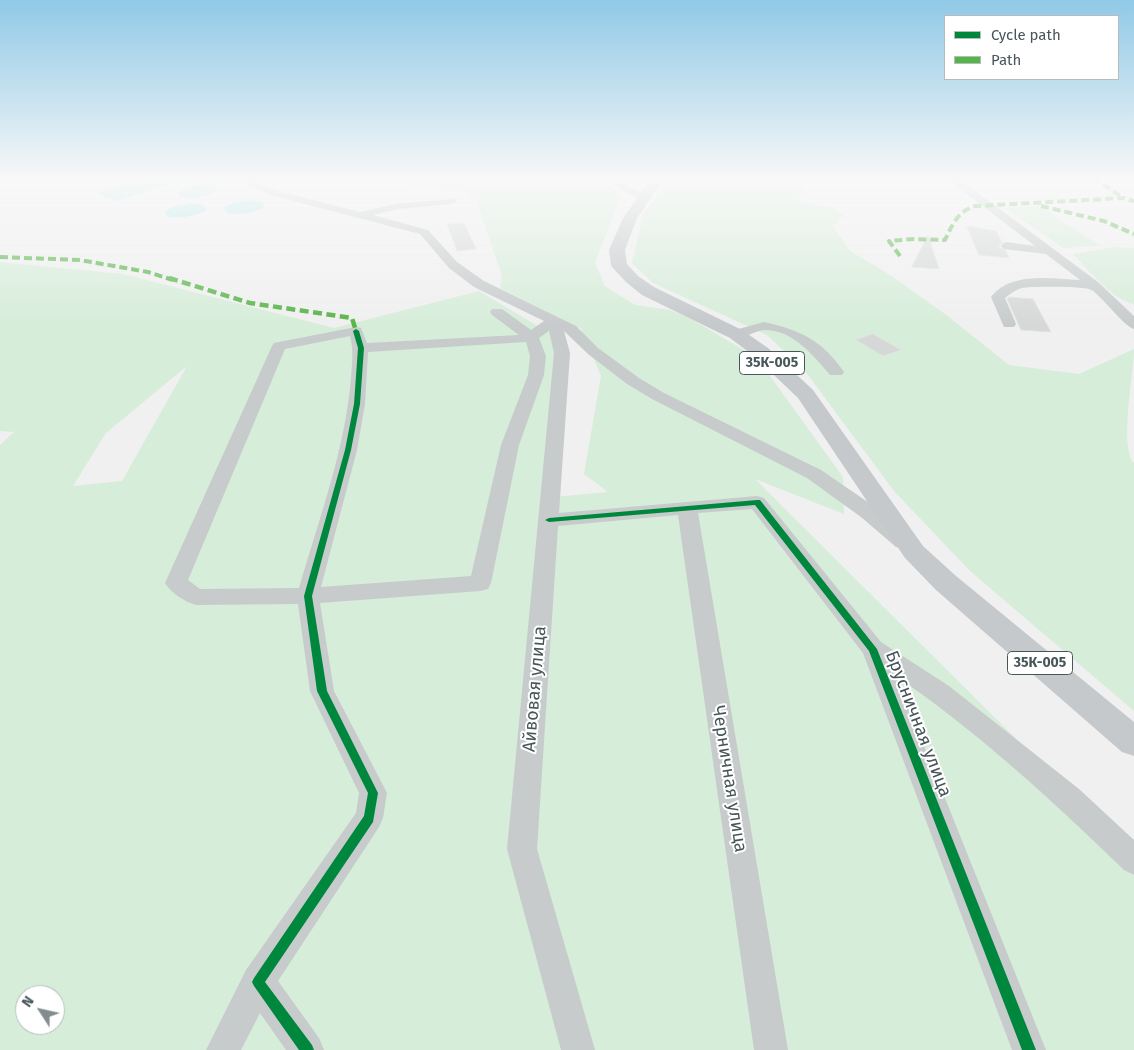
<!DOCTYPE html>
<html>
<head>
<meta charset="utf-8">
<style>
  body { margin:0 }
  #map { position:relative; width:1134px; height:1050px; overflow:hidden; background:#f0f0f0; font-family:"Fira Sans",sans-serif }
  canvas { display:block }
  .legend { position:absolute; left:944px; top:15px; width:175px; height:65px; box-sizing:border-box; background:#fff; border:1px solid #b6bbbd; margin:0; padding:6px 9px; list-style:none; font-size:15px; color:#48565a }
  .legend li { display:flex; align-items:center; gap:10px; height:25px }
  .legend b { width:25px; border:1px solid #b6bbbd }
  .north { position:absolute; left:15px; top:985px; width:50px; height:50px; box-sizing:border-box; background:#fff; border:1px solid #b6bbbd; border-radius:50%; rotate:305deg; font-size:14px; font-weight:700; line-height:20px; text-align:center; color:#48565a }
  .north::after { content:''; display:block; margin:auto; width:18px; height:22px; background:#838c8e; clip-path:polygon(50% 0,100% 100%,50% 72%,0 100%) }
</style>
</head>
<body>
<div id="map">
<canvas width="1134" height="1050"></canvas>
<ul class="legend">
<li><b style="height:6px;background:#00873e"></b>Cycle path</li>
<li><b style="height:6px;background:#57b448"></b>Path</li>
</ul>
<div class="north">N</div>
</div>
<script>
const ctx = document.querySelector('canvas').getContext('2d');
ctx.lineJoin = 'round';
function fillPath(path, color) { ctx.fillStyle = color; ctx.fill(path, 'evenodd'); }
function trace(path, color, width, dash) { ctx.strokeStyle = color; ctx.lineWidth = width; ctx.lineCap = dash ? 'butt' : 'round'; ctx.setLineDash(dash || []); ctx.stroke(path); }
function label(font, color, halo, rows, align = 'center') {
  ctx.font = font + ' "Fira Sans",sans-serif'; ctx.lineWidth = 4; ctx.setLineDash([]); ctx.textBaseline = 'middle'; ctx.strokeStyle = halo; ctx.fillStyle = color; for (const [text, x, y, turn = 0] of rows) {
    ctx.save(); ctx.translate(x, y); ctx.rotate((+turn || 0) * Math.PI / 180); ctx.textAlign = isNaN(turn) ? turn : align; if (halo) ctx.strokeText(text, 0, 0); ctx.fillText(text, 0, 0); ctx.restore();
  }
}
const green = new Path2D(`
  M384 179H600L621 195 595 263 605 286 635 305 670 310 688 317 757 358 843 477 844 514 755 479 1134 856V1050H0V445L14 432 0 431V262L123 274 334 328 479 291 558 338 543 498 608 492 584 474 601 376 581 329 500 288 502 276 477 202 464 191 399 184ZM187 366 122 481 73 486 106 433ZM25 995H55V1025H25Z
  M667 179H802L804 182 798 203 831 207 844 215 833 226 849 250 890 275 945 314 1009 365 1079 374 1134 349C1134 372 1119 448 1134 463V711L970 571 894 491 805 371 767 335 653 283 632 263 643 215Z
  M1039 206 1100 246 1063 248 1005 208Z
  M1115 247 1134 248V304C1114 301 1087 269 1073 254Z`);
const water = new Path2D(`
  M145 178 187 179 117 201 97 193Z
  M202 185 215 186 217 191C205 198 194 198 180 197L178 192 187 187Z
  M248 200 262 202 265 207C252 214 241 215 227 213L224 208 233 203Z
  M191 203 204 205 207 210C194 217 182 218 167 217L165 211 175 206Z`);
const building = new Path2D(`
  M464 223 476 249 457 251 447 224Z
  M967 226 996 231 1002 242 999 247 1006 251 1009 258 979 255Z
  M928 235 939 269 912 267Z
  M1009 297 1033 299 1051 332 1021 330 1007 299Z
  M873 334 901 350 883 356 856 340Z`);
const minor = new Path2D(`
  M230 178H246L278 191 360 212 399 203 456 199 457 201 452 204 399 209 373 215 428 230 457 262 484 281 576 326 598 348 639 378 664 393 821 470 875 507 910 537 913 542 910 547 903 549 896 547 861 517 807 478 652 399 627 384 588 354 564 331 570 353 559 513 757 496 764 498 881 642 949 686 1079 789 1134 840V875L1124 870C1053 801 978 732 896 676L1046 1050H1012L863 653 752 509 698 513 788 1050H754L678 515 558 526 537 849 595 1050H561L507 849 554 353 549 331 539 338 546 356 544 375 519 445 491 583 488 589 480 591 320 603 334 691 387 793 383 818 379 827 278 981 319 1038 324 1050H286L260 1013 241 1050H206L246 970 356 813 359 793 310 691 298 604 196 605C185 602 171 593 165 583L272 346 274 343 279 342 356 327 361 328 367 343 519 335 492 315 490 312 492 309H502L531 330 544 321 474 287 449 268 420 234 270 195ZM350 336C354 351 352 363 351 378 345 450 319 519 299 588L200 589 188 580 285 349ZM526 342 530 356 528 375 501 445 471 576 321 587 357 450 365 404 368 352Z
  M601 178H615L649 198 648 200H640Z
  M946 178H958L1098 282 1134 316V329C1125 327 1103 298 1092 290 1086 286 1031 286 1022 288 1015 290 1010 294 1005 298L1016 324 1014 327H1004L991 297C1011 271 1052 279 1080 280L1046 254 1003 249 1001 246 1003 243 1007 242 1035 246Z
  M764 322C800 330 822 340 844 372L842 375H830C814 356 793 330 765 330 753 331 743 340 731 337L729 334 731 331Z`);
const major = new Path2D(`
  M652 178H665L637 218 625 250 627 264 638 276 654 287 742 330 768 348 813 390 923 546 956 576 1134 722V756L1122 752 936 590 905 558 798 398 754 356 730 338 642 295 626 282 613 268 611 265 609 250 623 218Z`);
const quietFar1 = new Path2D(`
  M1093 178 1124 198
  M1041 206 1104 221 1134 234
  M900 256 889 241 914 239 945 240C952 225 958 211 975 206L1124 198 1134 201
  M0 257 80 260 148 272 173 280`);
const quiet = new Path2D(`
  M169 278 250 303 352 318 356 331`);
const cycleway = new Path2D(`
  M356 329 359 331 364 348 360 404 351 450 312 596 327 691 378 793 373 822 265 982 312 1045 314 1050H299L254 986 252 982 254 978 364 816 368 793 317 691 304 596 345 450 354 404 358 348 353 331Z
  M757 500H760L877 649 1036 1050H1022L869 651 755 505 549 522 545 520 549 518Z`);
const shields = [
  [772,363,65],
  [1040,663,65]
];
const shieldNames = [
  ["35К-005",772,363],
  ["35К-005",1040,663]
];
const nearStreetnames = [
  ["Айвовая улица",535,689,-85],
  ["Брусничная улица",918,724,69],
  ["Черничная улица",729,779,81]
];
fillPath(green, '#d6edd9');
fillPath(water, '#ade8e6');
fillPath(building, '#d6d8d8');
trace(building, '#e1e2e2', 1);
fillPath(minor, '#c7cbcb');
fillPath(major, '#c5c9cb');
trace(quietFar1, '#57b448', 4, [8, 4]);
trace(quiet, '#57b448', 4.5, [9, 4.5]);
fillPath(cycleway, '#00873e');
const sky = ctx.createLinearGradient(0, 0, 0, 326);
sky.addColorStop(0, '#90c9e7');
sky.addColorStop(0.55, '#f8f8f8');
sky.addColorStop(1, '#f8f8f800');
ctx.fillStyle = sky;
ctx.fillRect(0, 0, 1134, 326);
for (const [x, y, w] of shields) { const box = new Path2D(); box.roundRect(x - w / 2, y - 11.5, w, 23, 4); ctx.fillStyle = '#fff'; ctx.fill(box); trace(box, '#48565a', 1); }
label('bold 14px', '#48565a', null, shieldNames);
label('18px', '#48565a', '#fff', nearStreetnames);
</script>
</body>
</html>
